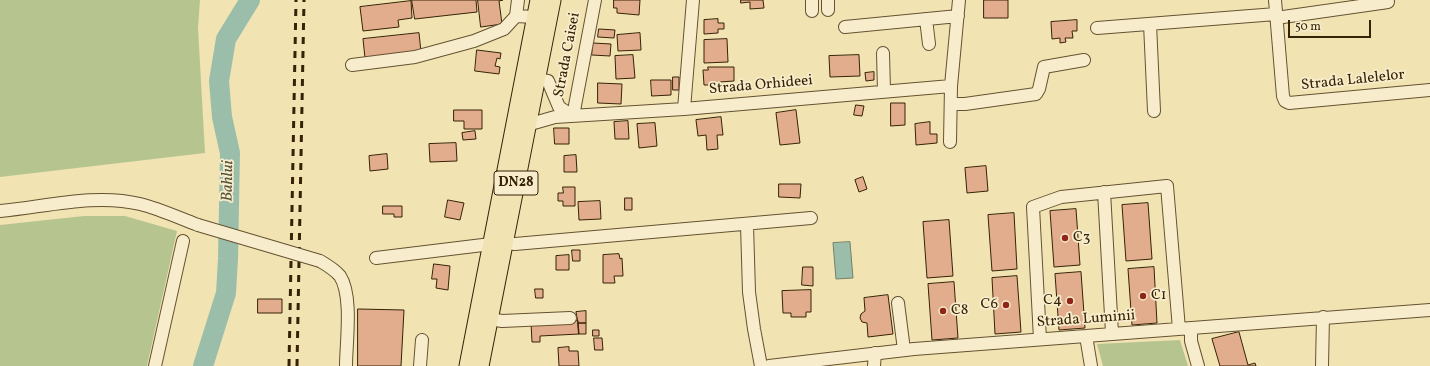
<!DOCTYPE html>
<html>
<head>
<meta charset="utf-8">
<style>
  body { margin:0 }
  #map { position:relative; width:1430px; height:366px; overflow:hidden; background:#f2e3b2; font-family:Vollkorn,serif }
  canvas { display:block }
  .scale { position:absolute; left:1288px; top:20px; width:83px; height:18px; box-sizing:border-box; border:2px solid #362206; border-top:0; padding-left:5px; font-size:12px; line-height:14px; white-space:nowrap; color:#362206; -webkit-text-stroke:3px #f7edcd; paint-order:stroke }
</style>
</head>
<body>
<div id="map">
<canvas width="1430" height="366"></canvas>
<div class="scale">50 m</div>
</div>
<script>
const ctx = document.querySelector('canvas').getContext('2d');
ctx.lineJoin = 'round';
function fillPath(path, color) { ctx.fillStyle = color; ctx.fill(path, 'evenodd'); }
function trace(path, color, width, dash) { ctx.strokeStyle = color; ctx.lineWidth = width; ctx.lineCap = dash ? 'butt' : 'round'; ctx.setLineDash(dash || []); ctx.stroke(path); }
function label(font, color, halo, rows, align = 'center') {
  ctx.font = font + ' Vollkorn,serif'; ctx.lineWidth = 3.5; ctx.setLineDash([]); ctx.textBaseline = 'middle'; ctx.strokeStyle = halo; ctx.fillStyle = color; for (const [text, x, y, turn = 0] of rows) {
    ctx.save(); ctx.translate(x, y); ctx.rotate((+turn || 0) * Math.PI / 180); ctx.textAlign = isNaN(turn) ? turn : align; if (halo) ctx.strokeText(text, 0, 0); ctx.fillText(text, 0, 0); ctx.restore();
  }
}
const green = new Path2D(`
  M0 0H200L198 28 205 153 0 177Z
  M84 216H125L177 231 147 366H0V225Z
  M1180 340 1188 366H1103L1097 344Z`);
const water = new Path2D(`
  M850 242 853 278 836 279 833 243Z`);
const river = new Path2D(`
  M203 366 226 293 228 259 230 153 222 117 219 81 226 39 250 0`);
const building = new Path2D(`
  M412 0H476L477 12 415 19Z
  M478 0H503L499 1 502 24 481 27Z
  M614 0H640L639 15 617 13V8H614Z
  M741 0H763L764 8 750 9V2L741 3Z
  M984 0H1008V18H984Z
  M411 1 412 18 398 20 399 27 363 31 360 7Z
  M718 19V23H724V29H718V33L704 34V20Z
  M1077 20V31H1072L1073 38H1065L1066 42 1060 43V38L1052 39 1051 22Z
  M599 29 615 30 614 38 598 37Z
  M419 33 421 52 365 58 363 39Z
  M640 33 641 50 618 51 617 35Z
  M727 39 728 62 704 63V40Z
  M593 43 611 44 610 56 592 55Z
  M477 50 501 53 500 59 497 58 495 66 500 67 499 74 475 71Z
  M633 55 635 78 616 79 615 56Z
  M859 55 860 76 830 77 829 56Z
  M708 67H734V81L719 82V85H704L703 70H708Z
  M874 72V80L866 81 865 73Z
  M673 77H679V90H673Z
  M651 80H671V95L652 96Z
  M598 83 622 84 621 104 598 103Z
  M891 103H905V125L891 126Z
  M856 105 864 106 862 116 854 115Z
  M454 110H482V129H464V121H454Z
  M796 110 800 143 780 145 776 113Z
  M721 117 723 135H717L718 149 707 150 706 135 698 136 696 120Z
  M628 121 629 139H615L614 122Z
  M930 122V134H937V143L916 145 915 124Z
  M655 123 657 146 639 148 637 124Z
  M554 128H569V144H555Z
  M475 131 476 139 463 140 462 133Z
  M456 143 457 161 430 162 429 144Z
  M387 154 388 169 370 171 369 156Z
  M576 155 577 172H564V156Z
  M986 166 988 191 967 193 965 168Z
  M863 177 867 189 859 192 855 180Z
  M779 184H801L800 198 779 197Z
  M563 187H575V206H563V201H558V193H563Z
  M625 198H632V210H625Z
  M448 200 464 203 460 220 445 217Z
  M600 201 601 219 579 220 578 202Z
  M1148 203 1152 259 1126 261 1122 205Z
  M383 206H402V217H394V214H383Z
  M1076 209 1080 265 1054 267 1050 211Z
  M1014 213 1017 269 992 271 988 215Z
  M949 220 953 276 927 278 923 222Z
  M572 250H580V261H573Z
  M619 254 620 259 622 258 623 276H614L615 283H603V255Z
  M569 255V270H556V256Z
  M434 264 450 266 448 290 436 288 437 279H432Z
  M803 267H813V286L802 285Z
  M1154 267 1157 323 1132 325 1128 269Z
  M1081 272 1085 328 1059 330 1055 274Z
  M1017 276 1021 332 995 334 992 278Z
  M954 282 958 338 932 340 928 284Z
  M535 289H543V298H536Z
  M811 290V312H806V317H791V313H783L782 291Z
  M888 295 893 334 868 337 867 323 862 322 860 318 861 314 865 311 864 298Z
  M258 299H282V313H258Z
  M358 309 404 310 401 366H358Z
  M586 311V323H578L576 312Z
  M578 321 579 334 540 336V342H532L531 323Z
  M578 323H586V334H579Z
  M593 330H599V336H593Z
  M1239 332 1248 365 1255 363 1256 366H1220L1212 339Z
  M594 338H602L603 350H595Z
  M569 347V351H578L579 366H559L558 348Z`);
const minor = new Path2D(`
  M812 0V11
  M828 0V10
  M1275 0 1283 96 1285 101 1289 103 1430 90
  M516 16 518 0
  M1276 18 1388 2
  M926 19 929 44
  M1150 24 1154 111
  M845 27 958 16
  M1097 28 1276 14
  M883 53 884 91
  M352 65 415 57 474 41 504 29 516 16 534 17
  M535 79 548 81 559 107 572 116
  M952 104H965L1036 94 1039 89 1044 67 1084 60
  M684 109 693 0
  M573 116 595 0
  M527 125 555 117 684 109 951 86
  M950 142 951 86 959 0
  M1104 192 1112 333
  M0 211C45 207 95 193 140 204 160 209 179 218 198 225
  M747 225 749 292 754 329 761 366
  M504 243 515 244 811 218
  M376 258 491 244
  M320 261C327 265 335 270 340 276 353 296 346 343 346 366
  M898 303 904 350
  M490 319 502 321 570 318
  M1191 328V341L1198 366
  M1086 336 1091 366
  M1040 339 1033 207 1061 197 1167 186 1179 329
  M155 366 183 241
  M420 366 422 340
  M769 366 914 349 1430 310
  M874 366 875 353
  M1322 366 1323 317`);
const highway = new Path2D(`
  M468 366 539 0
  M480 366 552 0`);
const rail = new Path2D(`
  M289 366 296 0
  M297 366 304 0`);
const minorBridge = new Path2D(`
  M198 225 320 261`);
const markers = [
  [1065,238,4,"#8f2418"],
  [1143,296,4,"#8f2418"],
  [1070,301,4,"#8f2418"],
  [1006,305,4,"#8f2418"],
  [943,311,4,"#8f2418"]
];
const shields = [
  [516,183,44]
];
const shieldNames = [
  ["DN28",516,183]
];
const streetNames = [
  ["Strada Caisei",568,55,-79],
  ["Strada Lalelelor",1353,81,-6],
  ["Strada Orhideei",761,86,-5],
  ["Strada Luminii",1086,320,-4]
];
const poiNames = [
  ["C3",1073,238],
  ["C1",1151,296],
  ["C4",1062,301,"right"],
  ["C6",998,305,"right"],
  ["C8",951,311]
];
const waterNames = [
  ["Bahlui",229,181,-89]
];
fillPath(green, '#b6c590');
fillPath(water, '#9bbeab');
trace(water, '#738069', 1);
trace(river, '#9bbeab', 20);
fillPath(building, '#e2ad8c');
trace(building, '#362206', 1);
trace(minor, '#655231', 14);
trace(highway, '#362206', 19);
trace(minor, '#f7edcd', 12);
trace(highway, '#f2e3b2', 17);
trace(rail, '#362206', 3, [7, 7]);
trace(minorBridge, '#655231', 14, []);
trace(minorBridge, '#f7edcd', 12);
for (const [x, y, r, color] of markers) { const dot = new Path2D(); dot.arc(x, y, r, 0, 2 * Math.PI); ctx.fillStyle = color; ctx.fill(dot); trace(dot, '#f7edcd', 1.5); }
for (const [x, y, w] of shields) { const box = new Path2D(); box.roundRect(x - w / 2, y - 12, w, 24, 3); ctx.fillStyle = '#f7edcd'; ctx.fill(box); trace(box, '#362206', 1); }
label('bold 14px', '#362206', null, shieldNames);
label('15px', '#362206', '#f7edcd', streetNames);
label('15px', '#362206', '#f7edcd', poiNames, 'left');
label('italic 16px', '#545138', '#f7edcd', waterNames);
</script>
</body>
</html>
